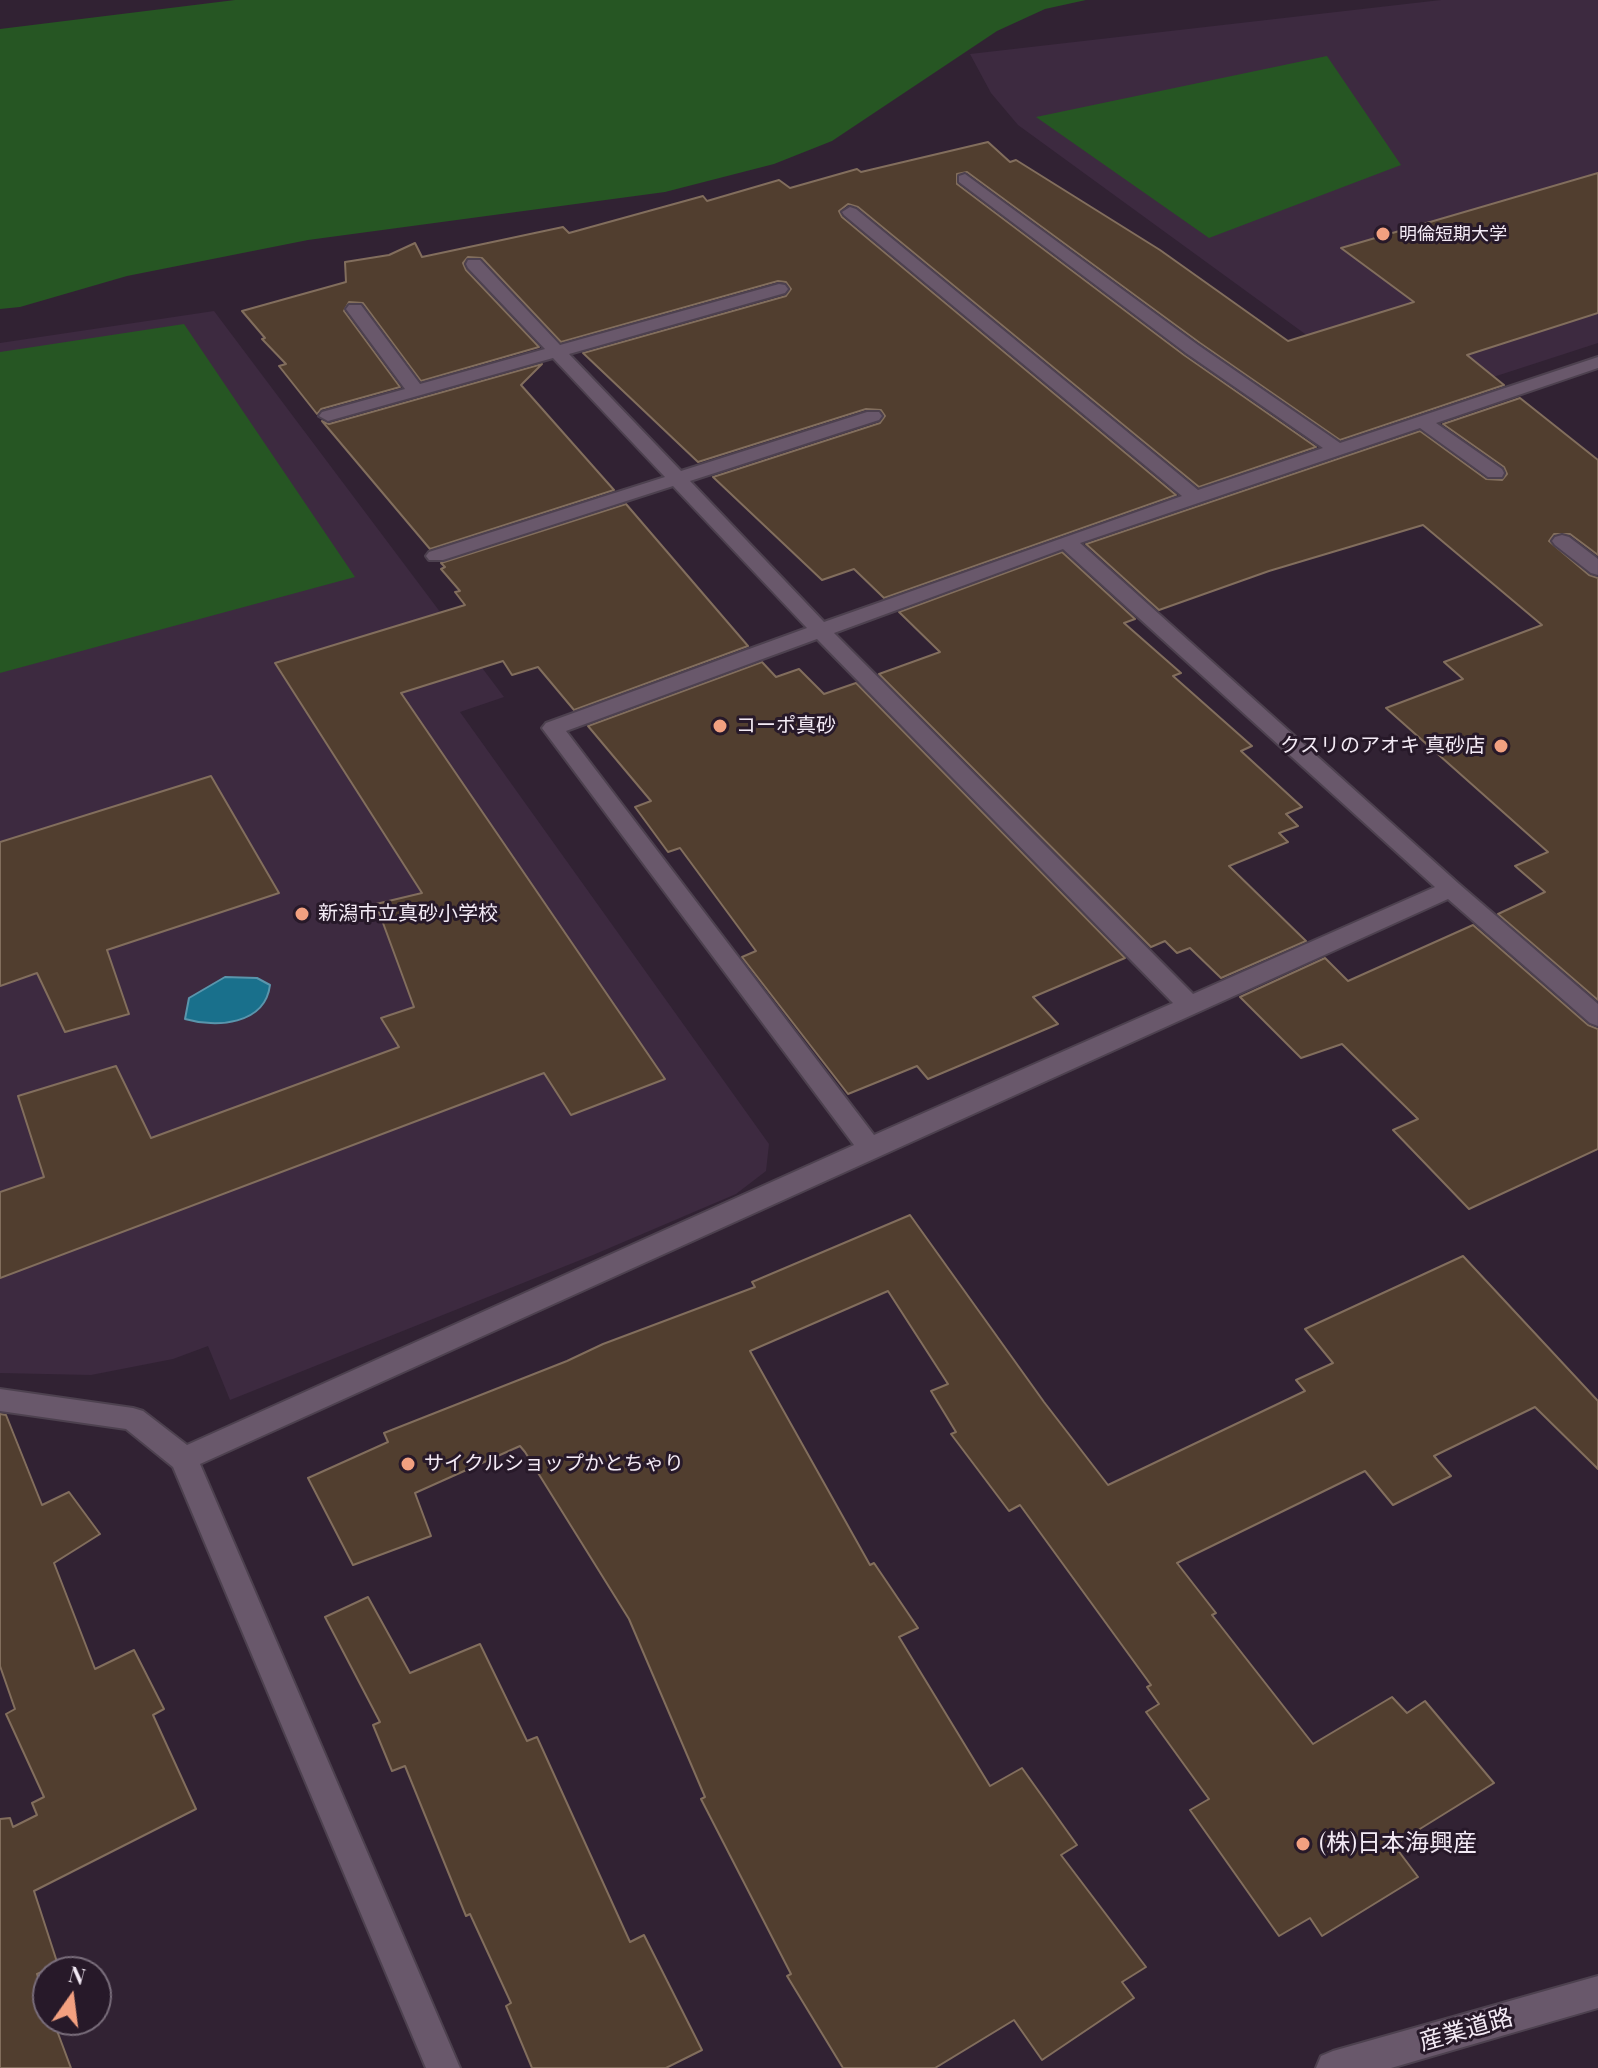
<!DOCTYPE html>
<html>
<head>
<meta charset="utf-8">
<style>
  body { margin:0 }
  #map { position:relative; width:1598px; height:2068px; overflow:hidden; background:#312233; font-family:"Playfair Display",serif }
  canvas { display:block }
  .north { position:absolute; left:32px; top:1956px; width:80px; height:80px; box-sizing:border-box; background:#271929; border:2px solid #796d7b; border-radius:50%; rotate:14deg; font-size:22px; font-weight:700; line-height:32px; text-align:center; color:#f3eaf5 }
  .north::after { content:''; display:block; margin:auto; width:28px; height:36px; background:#f2a080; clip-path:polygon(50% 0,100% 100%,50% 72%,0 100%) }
</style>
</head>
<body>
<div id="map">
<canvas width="1598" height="2068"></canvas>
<div class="north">N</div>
</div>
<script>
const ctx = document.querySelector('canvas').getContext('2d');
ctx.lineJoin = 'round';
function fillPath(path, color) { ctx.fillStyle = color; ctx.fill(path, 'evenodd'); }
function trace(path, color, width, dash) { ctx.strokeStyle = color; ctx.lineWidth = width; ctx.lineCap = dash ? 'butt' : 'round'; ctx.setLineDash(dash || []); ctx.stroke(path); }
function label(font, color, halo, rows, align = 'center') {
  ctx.font = font + ' "Playfair Display","Noto Sans JP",serif'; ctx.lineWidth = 6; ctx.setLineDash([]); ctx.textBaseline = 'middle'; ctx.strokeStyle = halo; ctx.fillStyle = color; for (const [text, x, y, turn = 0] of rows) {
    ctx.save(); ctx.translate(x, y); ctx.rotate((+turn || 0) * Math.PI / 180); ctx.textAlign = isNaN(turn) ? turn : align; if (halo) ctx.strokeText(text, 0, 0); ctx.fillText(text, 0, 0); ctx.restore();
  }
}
const built = new Path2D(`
  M1441 0H1598V343L1404 406 1018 125 991 93 970 54Z
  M214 311 504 697 460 712 769 1144 766 1171 736 1194 593 1255 230 1400 208 1346 173 1359 91 1375 0 1373V343Z`);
const green = new Path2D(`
  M235 0H1086L1045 9 997 31 832 141 774 164 665 192 308 240 127 276 20 307 0 309V29Z
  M1327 56 1401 165 1209 238 1036 117Z
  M184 324 355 577 0 673V352Z`);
const water = new Path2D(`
  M225 977 257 978 270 985C265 1025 216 1028 185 1019L189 998Z`);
const building = new Path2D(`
  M988 142 1010 162 1016 160 1160 250 1288 341 1414 302 1341 248 1598 173V313L1467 355 1504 385 1340 440 1200 343 967 172 957 174V184L1184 355 1316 447 1199 487 858 207 848 204 839 211 842 217 1176 495 884 598 854 569 822 580 713 477 880 423 885 416 881 410 866 409 698 462 583 353 786 296 791 289 786 282 778 281 561 342 482 258 468 257 463 263 466 270 539 347 421 381 363 303 349 302 344 311 400 387 321 409 317 414 279 366 286 364 262 339 265 338 242 311 346 282 345 262 389 255 415 243 422 257 563 227 569 233 703 196 707 201 779 180 790 188 857 169 861 172Z
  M542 364 521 385 614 490 430 549 322 421 329 424Z
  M1520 398 1598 460V555L1570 534H1554L1549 541 1589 575 1598 578V1000L1498 914 1545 892 1515 866 1548 852 1386 708 1463 679 1444 662 1542 625 1423 525 1269 571 1159 610 1086 544 1420 431 1486 479 1502 480 1507 474 1504 467 1443 424Z
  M626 504 748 646 574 710 538 667 512 675 503 661 401 693 665 1079 571 1115 544 1073 0 1278V1192L44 1177 18 1096 116 1066 151 1138 399 1047 381 1018 414 1007 376 904 422 893 275 663 465 605 455 592 460 591 441 569 445 567 441 563Z
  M1062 552 1135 619 1124 623 1181 673 1173 676 1252 746 1241 751 1302 807 1286 814 1298 826 1279 833 1288 842 1229 866 1306 941 1221 978 1190 948 1177 953 1165 941 1151 947 879 674 940 652 899 612Z
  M762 662 776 677 799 669 824 694 856 683 1125 958 1033 997 1058 1024 928 1079 917 1066 848 1094 742 957 756 951 680 848 668 852 635 807 651 801 588 726Z
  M211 776 279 893 107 950 129 1014 65 1032 37 973 0 986V842Z
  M1473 925 1588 1025 1598 1029V1149L1469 1209 1393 1130 1418 1119 1342 1044 1301 1058 1240 997 1325 958 1348 981Z
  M910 1215 1044 1402 1108 1485 1305 1391 1296 1380 1333 1363 1305 1329 1463 1256 1598 1401V1469L1535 1407 1434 1456 1451 1476 1393 1505 1365 1471 1177 1563 1216 1613 1212 1615 1313 1744 1392 1697 1407 1713 1425 1701 1494 1783 1394 1845 1418 1877 1322 1936 1310 1918 1279 1936 1190 1810 1209 1799 1146 1712 1159 1704 1147 1687 1151 1685 1020 1505 1009 1511 951 1434 956 1432 931 1391 948 1384 888 1291 750 1351 870 1565 874 1563 918 1628 899 1637 990 1786 1022 1768 1077 1845 1061 1855 1146 1967 1122 1982 1134 1998 1042 2060 1014 2020 935 2068H843L787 1976 791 1974 701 1799 705 1797 629 1619 525 1452 520 1446 415 1493 431 1536 353 1565 308 1478 388 1442 384 1433 567 1361 603 1344 755 1287 752 1282Z
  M0 1414 6 1415 42 1505 69 1492 100 1534 54 1563 95 1669 134 1650 164 1709 153 1715 196 1809 34 1891 58 1965 37 1974 48 2006V2020H53L71 2068H0V1819L10 1818 13 1827 37 1815 32 1803 44 1797 6 1714 15 1709 0 1666Z
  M368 1597 410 1673 480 1644 527 1741 537 1737 630 1942 644 1935 702 2050 666 2068H532L506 2006 511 2003 470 1914 466 1916 405 1766 392 1771 373 1725 380 1722 325 1617Z`);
const minor = new Path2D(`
  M965 174 1198 345 1340 443 1598 357V368L1436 423 1502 469 1504 473 1502 477H1488L1420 428 1080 543 1459 884 1598 1004V1026L1590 1023 1448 899 200 1464 460 2068H426L173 1467 126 1429 0 1411V1389L133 1408 143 1411 187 1445 854 1145 542 728 546 723 807 628 673 486 443 560H429L426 556 429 552 665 477 553 358 328 421 319 416 322 412 405 389 346 309 349 305H361L420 384 545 349 468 268 466 264 468 260H480L560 345 779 284 785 285 788 289 785 293 569 354 681 471 867 412H879L882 416 879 420 690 481 824 622 1182 496 844 215 842 212 850 207 856 209 1198 490 1323 448 1186 353 959 182V176ZM1063 549 1435 887 1193 994 834 633ZM817 639 1173 1003 874 1135 566 731Z
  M1562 535 1569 537 1598 559V575L1591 573 1555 545 1552 541 1555 537Z`);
const tertiary = new Path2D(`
  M1598 1976V2008L1391 2068H1316L1321 2056 1333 2051Z`);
const markers = [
  [1383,234,8,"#f2a080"],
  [720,726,8,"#f2a080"],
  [1501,746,8,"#f2a080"],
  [302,914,8,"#f2a080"],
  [408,1464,8,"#f2a080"],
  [1303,1844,8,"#f2a080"]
];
const farPoinames = [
  ["明倫短期大学",1399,234]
];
const poiNames = [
  ["コーポ真砂",736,726],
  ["クスリのアオキ 真砂店",1485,746,"right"],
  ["新潟市立真砂小学校",318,914],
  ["サイクルショップかとちゃり",424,1464]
];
const nearPoinames = [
  ["(株)日本海興産",1319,1844]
];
const nearStreetnames = [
  ["産業道路",1466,2030,-16]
];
fillPath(built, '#3d2a40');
fillPath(green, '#265623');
fillPath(water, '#19708c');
trace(water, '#5a95ac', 2);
fillPath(building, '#513e2f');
trace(building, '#826e5d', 2);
trace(minor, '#4d414f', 4);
trace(tertiary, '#4d414f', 4);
fillPath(minor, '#69586b');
fillPath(tertiary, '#69586b');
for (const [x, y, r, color] of markers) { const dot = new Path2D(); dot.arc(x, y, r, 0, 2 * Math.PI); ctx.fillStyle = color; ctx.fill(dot); trace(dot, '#271929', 3); }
label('18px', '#f3eaf5', '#271929', farPoinames, 'left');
label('20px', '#f3eaf5', '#271929', poiNames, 'left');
label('24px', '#f3eaf5', '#271929', nearPoinames, 'left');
label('24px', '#f3eaf5', '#271929', nearStreetnames);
</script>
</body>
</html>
